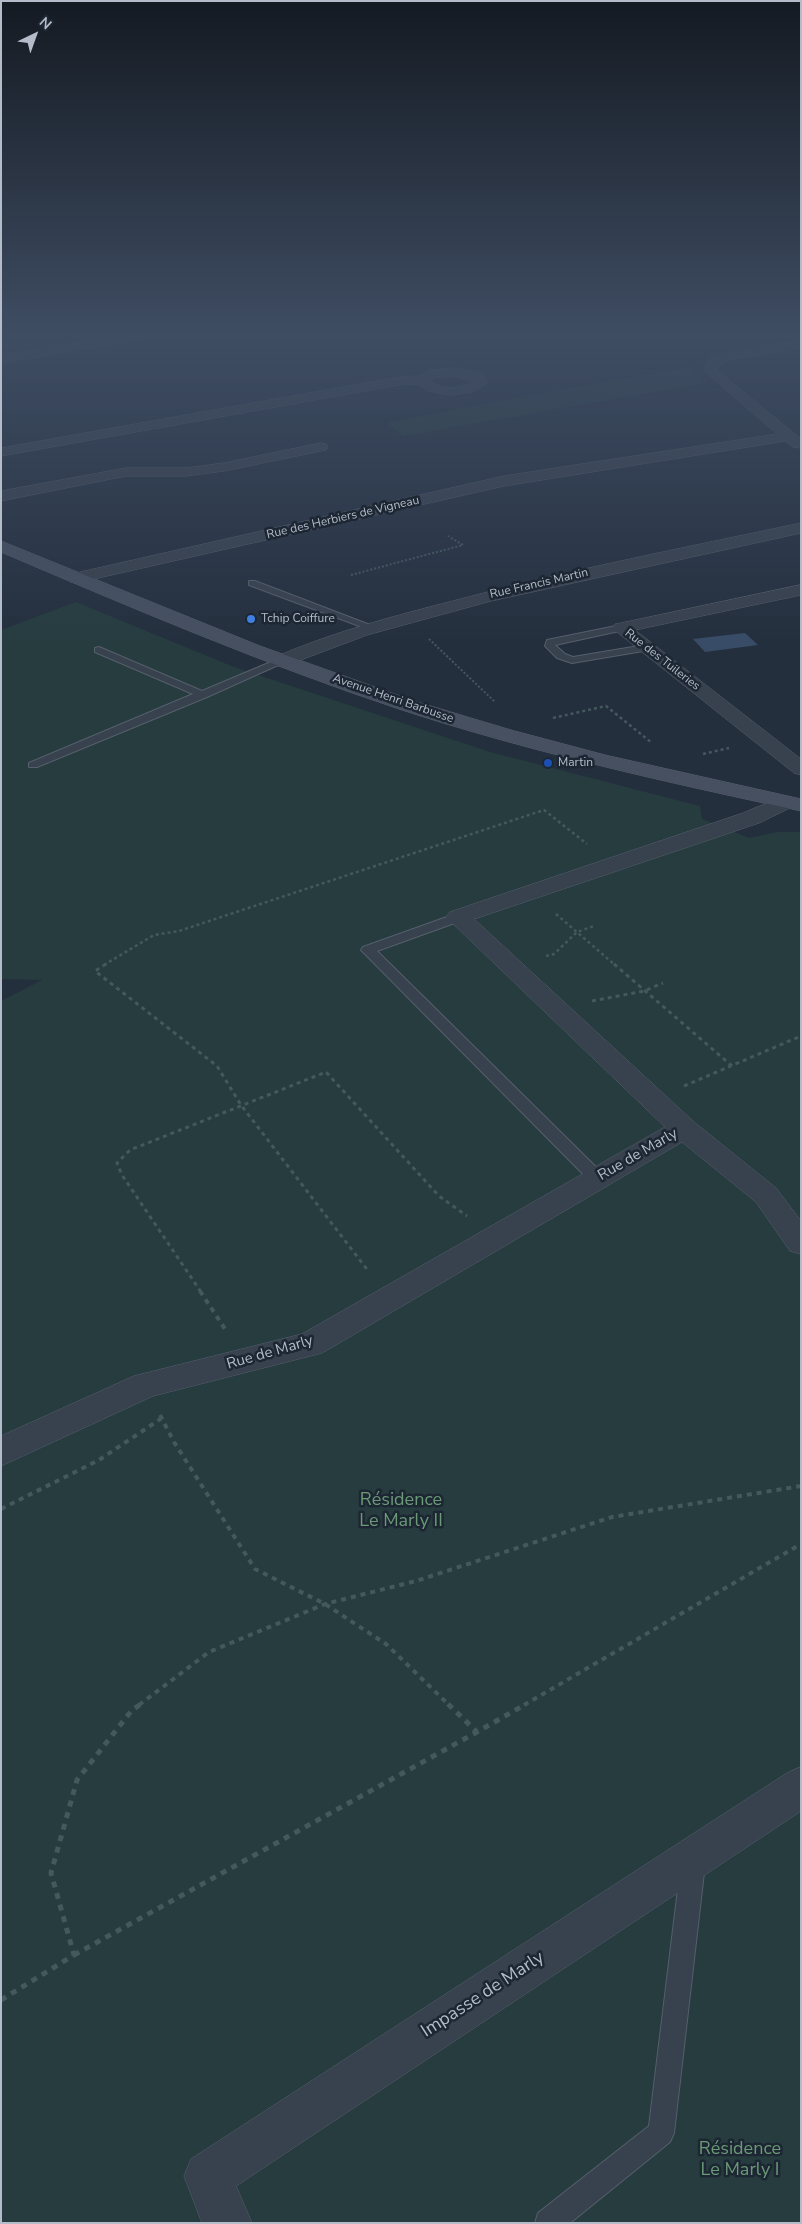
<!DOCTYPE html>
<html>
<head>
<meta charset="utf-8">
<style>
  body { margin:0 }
  #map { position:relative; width:802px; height:2224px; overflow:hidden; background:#242f3e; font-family:"Nunito Sans",sans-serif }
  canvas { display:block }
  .frame { position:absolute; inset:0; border:2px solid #b4bcc9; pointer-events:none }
  .north { position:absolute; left:10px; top:10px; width:50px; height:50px; -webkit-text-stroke:4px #1d2633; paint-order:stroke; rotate:42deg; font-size:14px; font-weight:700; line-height:20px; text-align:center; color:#b4bcc9 }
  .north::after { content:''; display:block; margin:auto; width:18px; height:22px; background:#b4bcc9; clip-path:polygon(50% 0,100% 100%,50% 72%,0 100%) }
</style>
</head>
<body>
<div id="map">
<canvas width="802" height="2224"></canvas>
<div class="frame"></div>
<div class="north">N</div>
</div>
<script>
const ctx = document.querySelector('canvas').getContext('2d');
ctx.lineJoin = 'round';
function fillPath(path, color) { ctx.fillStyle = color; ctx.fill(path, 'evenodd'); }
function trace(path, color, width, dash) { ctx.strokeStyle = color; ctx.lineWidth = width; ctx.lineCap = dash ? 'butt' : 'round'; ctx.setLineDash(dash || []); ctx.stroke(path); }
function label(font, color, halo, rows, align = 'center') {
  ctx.font = font + ' "Nunito Sans",sans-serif'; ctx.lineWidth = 5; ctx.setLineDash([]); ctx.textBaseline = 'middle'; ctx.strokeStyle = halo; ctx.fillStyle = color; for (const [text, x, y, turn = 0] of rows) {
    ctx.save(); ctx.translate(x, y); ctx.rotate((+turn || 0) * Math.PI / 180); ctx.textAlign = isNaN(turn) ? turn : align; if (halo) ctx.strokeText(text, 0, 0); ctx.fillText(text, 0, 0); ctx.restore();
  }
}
const green = new Path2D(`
  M691 367 692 372 707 383 403 436 388 423 520 397Z
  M76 602 234 667 490 752 700 806 702 819 749 838 777 832H801V2223H1V1001L42 980 1 979V630Z`);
const water = new Path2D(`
  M745 633 758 645 705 652 693 639Z`);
const pathFar4 = new Path2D(`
  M351 575 463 545 448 536
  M429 639 495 702`);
const pathFar3 = new Path2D(`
  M553 718 606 706 652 743
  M703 754 729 748
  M556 914 615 965
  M546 956 554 954 577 932 594 926
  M104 965 154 935 179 931 544 810 587 844`);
const pathFar2 = new Path2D(`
  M106 964 95 971 217 1066 241 1105 369 1272
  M614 964 732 1066
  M592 1001 644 991 663 983
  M684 1086 801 1036
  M201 1292 122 1175 117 1163 130 1150 326 1072 439 1196 467 1216`);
const pathFar1 = new Path2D(`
  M200 1291 227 1332
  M160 1415 174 1442 255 1569 325 1604 386 1644 449 1705
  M1 1509 99 1460 162 1418
  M139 1705 209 1652 325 1604 416 1581 612 1517 801 1486
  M524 1705 801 1544`);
const path = new Path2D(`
  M448 1704 477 1732 526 1704
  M74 1955 477 1732
  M1 2000 74 1955 51 1873 77 1780 132 1710 141 1704`);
const lane = new Path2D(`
  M249 581H255L378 628 370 630 249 585Z
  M621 625 624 626V630L555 645 565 654 573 657 645 645 649 646V650L572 663 557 658 545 646 547 640Z
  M99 647 202 691 278 659 287 661 207 697 37 767H29V763L193 694 95 652V648Z
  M458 913 464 917 463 920 377 951 603 1174 605 1178 603 1182H591L361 950 363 947Z
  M693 1852 701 1856 705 1864 674 2133 670 2142 570 2223H535L538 2213 649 2126 681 1864 685 1856Z`);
const street = new Path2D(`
  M118 336H145L139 340 1 363V355Z
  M801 340V348L725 361 718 366 717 370 801 439V448L793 447 785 441 504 486 76 583 70 582 67 578 70 574 76 573 504 476 777 434 704 371 707 361 717 355Z
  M456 368 483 374 487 383 472 392 450 395 428 391 418 384 399 385 1 456V448L399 377 419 376 430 370ZM456 376 473 382C460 389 441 390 430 381L433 378Z
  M321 443 326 444 328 447 326 450 224 471 186 476H126L1 501V491L126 468H186L224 463Z
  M801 523V533L491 601 367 635 282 667 275 665 273 661 275 657C331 633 390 617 449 602 565 571 683 548 801 523Z
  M801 585V595L635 630 801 759V775L794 773 612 628 615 624 621 623Z
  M784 796 792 797 795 802 792 807 759 823 474 919 694 1122 776 1188 801 1221V1254L790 1251 756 1202 682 1142 322 1353 153 1396 1 1466V1436L134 1376 302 1334 665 1127 446 917 450 912 743 813Z
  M801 1767V1811L236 2186 252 2223H202L184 2176 191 2159 787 1773Z`);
const secondary = new Path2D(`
  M1 541 260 646 414 701 511 730 605 755 801 799V811C666 782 530 752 399 709 264 664 132 608 1 552Z`);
const markers = [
  [251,619,5,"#3f7fe0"],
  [548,763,5,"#1a4fb4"]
];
const farStreetnames = [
  ["Rue des Herbiers de Vigneau",343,518,-13],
  ["Rue Francis Martin",539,584,-13],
  ["Rue des Tuileries",662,660,38],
  ["Avenue Henri Barbusse",393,699,19]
];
const farPoinames = [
  ["Tchip Coiffure",261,619],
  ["Martin",558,763]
];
const streetNames = [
  ["Rue de Marly",638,1155,-30],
  ["Rue de Marly",270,1353,-16]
];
const nearParknames = [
  ["Résidence",401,1501],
  ["Le Marly II",401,1522],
  ["Résidence",740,2150],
  ["Le Marly I",740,2171]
];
const nearStreetnames = [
  ["Impasse de Marly",483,1995,-33]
];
fillPath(green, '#263c3f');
fillPath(water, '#394c67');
trace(lane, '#565f6c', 2);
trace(street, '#565f6c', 1);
trace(secondary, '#565f6c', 1);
trace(pathFar4, '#44595c', 2, [2, 2]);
trace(pathFar3, '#44595c', 2.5, [3, 3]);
trace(pathFar2, '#44595c', 3, [4, 4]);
trace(pathFar1, '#44595c', 4, [5, 5]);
trace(path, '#44595c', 5, [6, 6]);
fillPath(lane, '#38414e');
fillPath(street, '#38414e');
fillPath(secondary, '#465061');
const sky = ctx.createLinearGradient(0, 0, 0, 647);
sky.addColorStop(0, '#141a22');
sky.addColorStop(0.52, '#3f4d63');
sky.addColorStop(1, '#3f4d6300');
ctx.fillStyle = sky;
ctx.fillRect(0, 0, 802, 647);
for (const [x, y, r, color] of markers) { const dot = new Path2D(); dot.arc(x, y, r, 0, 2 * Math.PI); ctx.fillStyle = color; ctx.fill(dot); trace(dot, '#1d2633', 2); }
label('12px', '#b4bcc9', '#1d2633', farStreetnames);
label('12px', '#b4bcc9', '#1d2633', farPoinames, 'left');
label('15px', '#b4bcc9', '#1d2633', streetNames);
label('18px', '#6b9a76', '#1d2633', nearParknames);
label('18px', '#b4bcc9', '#1d2633', nearStreetnames);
</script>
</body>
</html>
